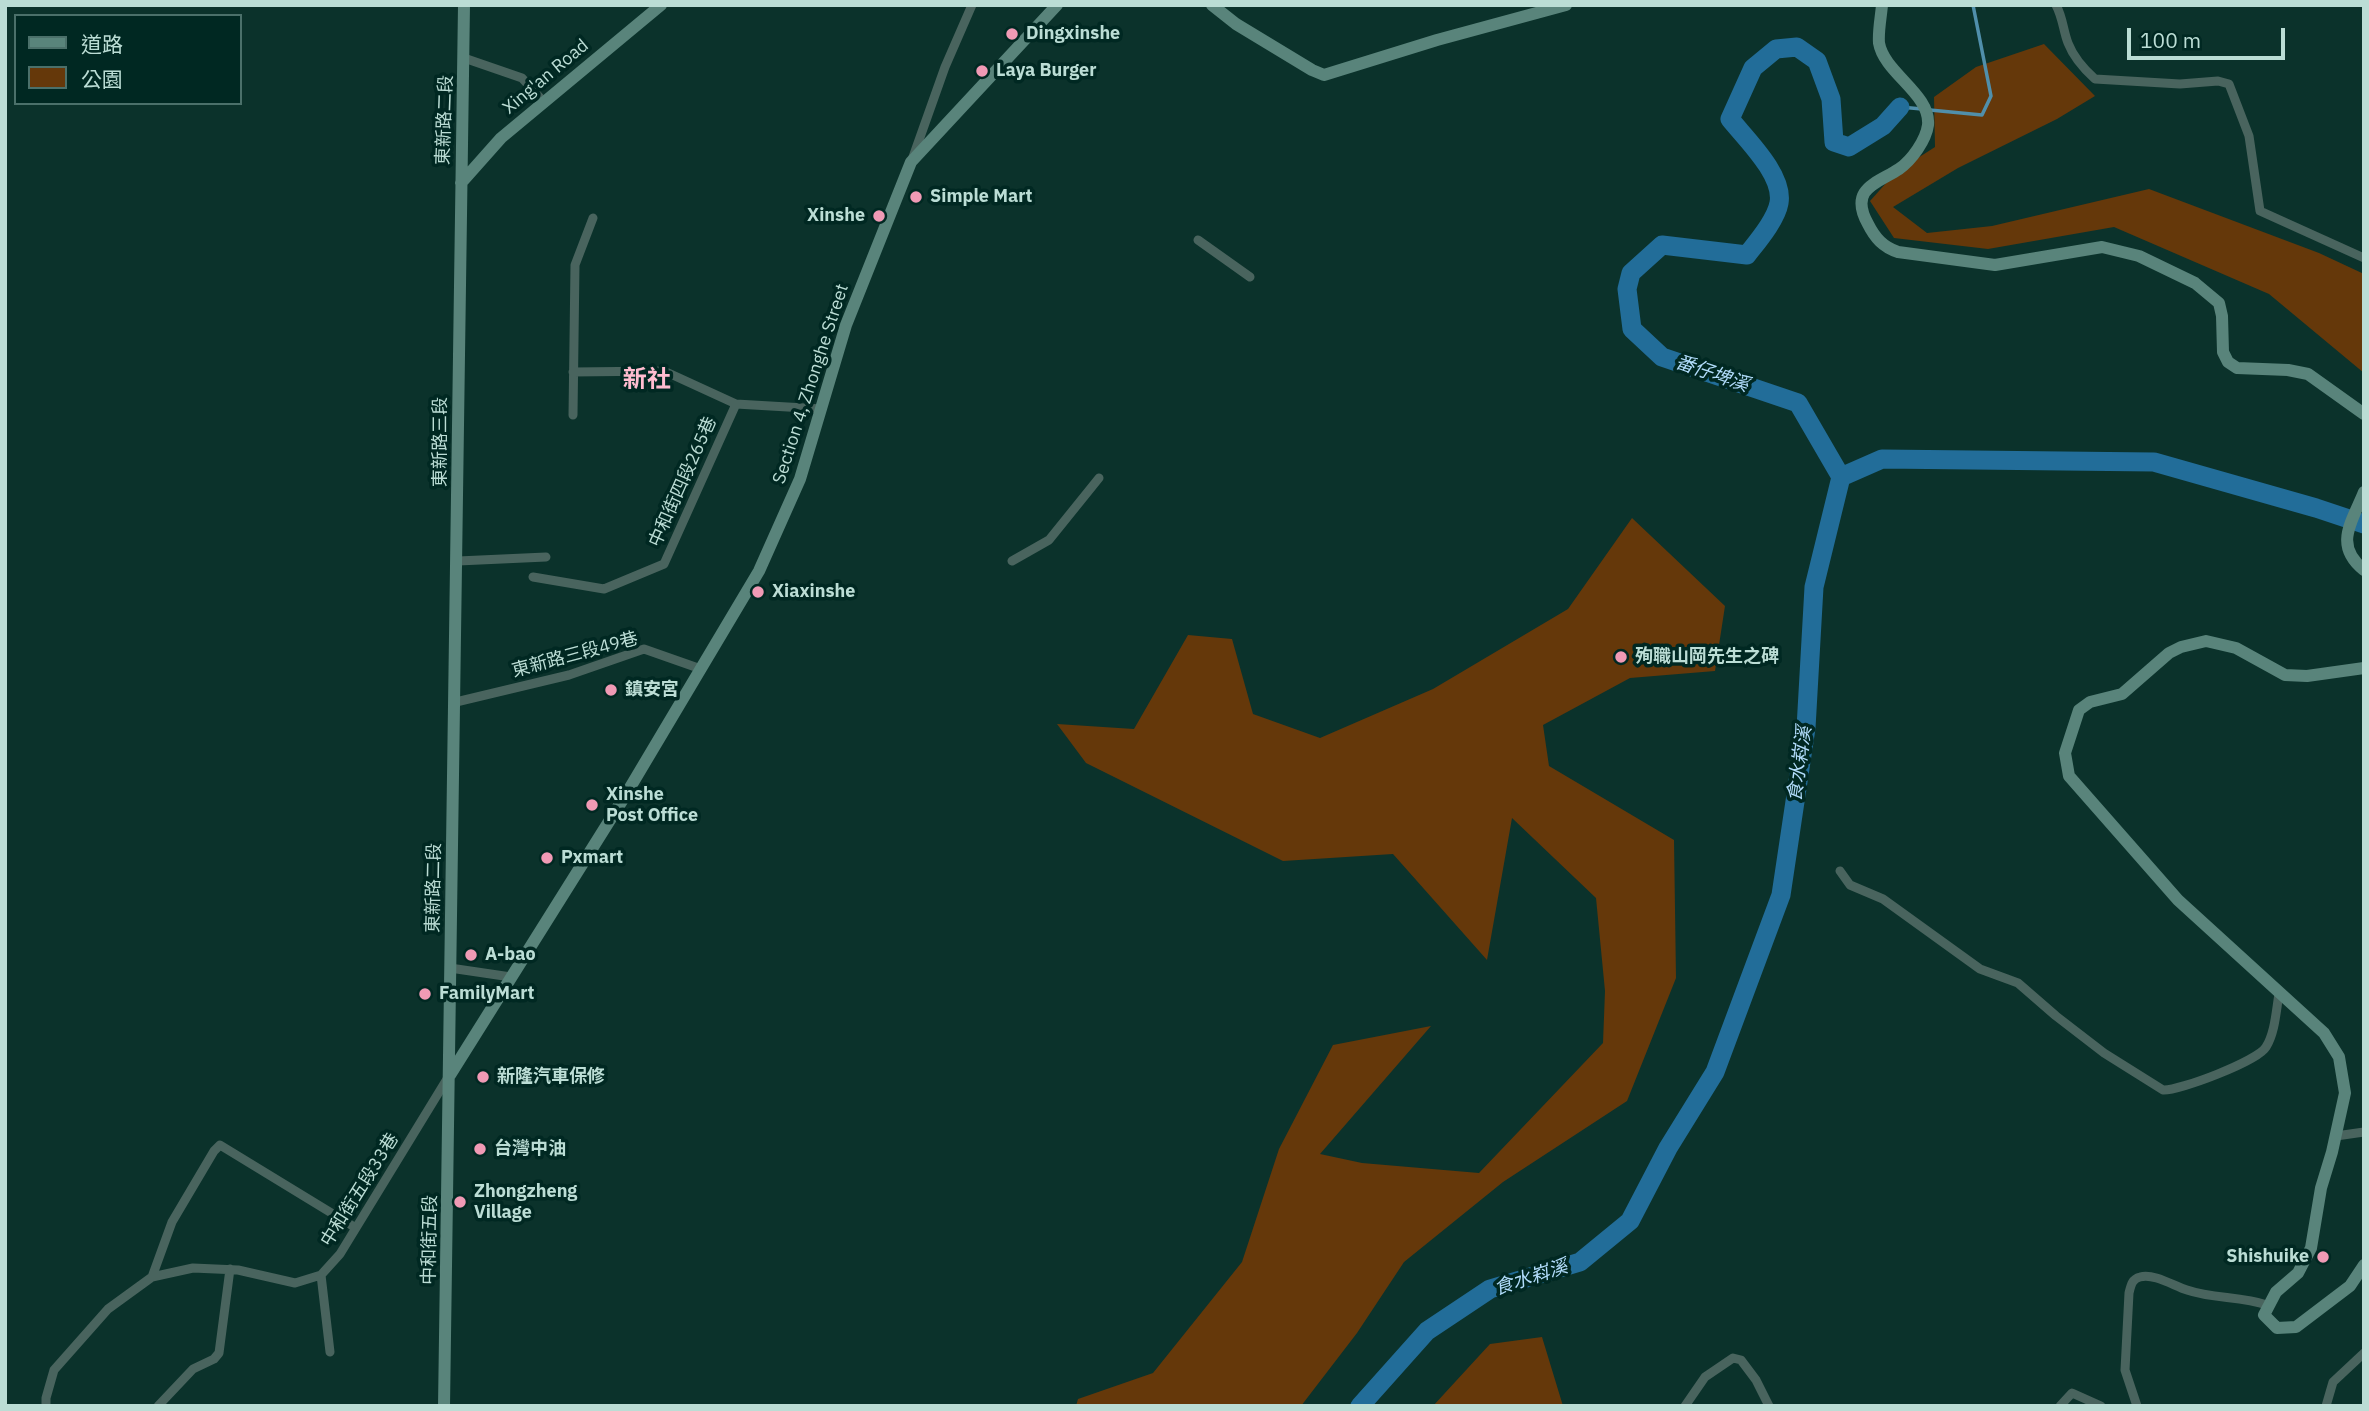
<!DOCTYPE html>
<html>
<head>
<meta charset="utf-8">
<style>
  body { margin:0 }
  #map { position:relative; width:2369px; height:1411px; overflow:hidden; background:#0b322b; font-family:"IBM Plex Sans","Noto Sans TC",sans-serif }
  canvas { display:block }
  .frame { position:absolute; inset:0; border:7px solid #bbddd5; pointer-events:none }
  .legend { position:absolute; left:14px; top:14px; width:228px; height:91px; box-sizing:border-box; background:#002822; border:2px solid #4b706a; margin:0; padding:9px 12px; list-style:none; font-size:21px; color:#bbddd5 }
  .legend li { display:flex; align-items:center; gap:14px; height:35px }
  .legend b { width:35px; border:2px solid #4b706a }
  .scale { position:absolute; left:2127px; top:28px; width:158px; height:32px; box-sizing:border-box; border:4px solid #bbddd5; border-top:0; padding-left:9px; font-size:21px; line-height:24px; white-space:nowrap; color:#bbddd5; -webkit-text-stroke:5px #002822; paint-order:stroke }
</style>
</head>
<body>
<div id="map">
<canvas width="2369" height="1411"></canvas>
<div class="frame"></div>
<ul class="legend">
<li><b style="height:9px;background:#59847b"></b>道路</li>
<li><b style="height:19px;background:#65380a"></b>公園</li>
</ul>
<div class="scale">100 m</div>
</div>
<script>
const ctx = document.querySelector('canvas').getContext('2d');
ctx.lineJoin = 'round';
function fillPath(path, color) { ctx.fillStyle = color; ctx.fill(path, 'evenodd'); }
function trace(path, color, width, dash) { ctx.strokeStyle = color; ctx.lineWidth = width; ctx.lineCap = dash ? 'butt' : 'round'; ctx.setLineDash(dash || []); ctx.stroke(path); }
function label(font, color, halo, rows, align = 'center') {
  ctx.font = font + ' "IBM Plex Sans","Noto Sans TC",sans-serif'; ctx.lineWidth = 7; ctx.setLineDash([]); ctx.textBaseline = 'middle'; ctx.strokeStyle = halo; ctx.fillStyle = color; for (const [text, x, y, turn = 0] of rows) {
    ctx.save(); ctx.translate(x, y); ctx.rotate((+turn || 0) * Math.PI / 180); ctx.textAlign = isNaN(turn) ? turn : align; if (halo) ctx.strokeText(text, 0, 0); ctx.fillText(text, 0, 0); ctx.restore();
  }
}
const green = new Path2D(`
  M2044 44 2095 96 2057 119 1958 168 1893 207 1927 233 1992 226 2149 189 2319 253 2364 274V373L2269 294 2114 227 1988 249 1894 238 1870 201 1896 172 1935 147 1934 97 1976 67Z
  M1632 518 1725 606 1715 671 1630 678 1543 725 1549 766 1674 840 1676 978 1627 1101 1503 1182 1404 1262 1357 1333 1301 1406H1076L1078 1399 1153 1373 1242 1262 1279 1149 1333 1045 1431 1026 1320 1154 1362 1163 1479 1173 1603 1043 1605 991 1596 898 1512 818 1487 960 1393 854 1283 861 1086 763 1057 724 1134 729 1188 635 1232 639 1253 714 1320 738 1433 689 1568 609Z
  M1542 1337 1563 1406H1433L1490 1344Z`);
const stream = new Path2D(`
  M1900 107 1922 109
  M1930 110 1982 115 1991 96 1973 5`);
const river = new Path2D(`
  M1841 477 1798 403 1662 357 1632 329 1627 289 1631 273 1662 245 1747 255C1757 242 1776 220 1779 203 1784 175 1746 139 1730 119L1753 68 1776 49 1797 47 1817 61 1831 99 1834 142 1849 147 1883 126 1900 107
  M1360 1406 1427 1331 1490 1289 1580 1262 1630 1221 1668 1148 1715 1072 1781 895 1806 728 1814 587 1841 477 1882 459 2154 462 2316 508 2364 524`);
const street = new Path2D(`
  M2056 5C2063 18 2063 30 2068 43 2073 56 2085 70 2095 79L2180 84 2218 81 2229 84 2249 136 2260 211 2364 258
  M464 58 522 78 543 101
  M913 157 945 67 972 5
  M1198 240 1250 277
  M573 372 664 371 736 404 822 409
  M573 415 575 265 593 218
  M458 561 546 557
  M1012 561 1049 540 1099 478
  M533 577 604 589 664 564 736 404
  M456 702 569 675 644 649 701 669
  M1840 871 1850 885 1883 899 1980 969 2018 983 2056 1016 2104 1053 2163 1090C2179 1091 2258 1061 2266 1047 2275 1033 2276 1011 2279 994
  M450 968 511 977
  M2336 1136 2364 1132
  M321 1275 330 1352
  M152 1277 172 1222 214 1151 220 1145 356 1228
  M46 1406V1398L54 1370 108 1309 152 1277 193 1268 238 1270 295 1283 321 1275 340 1254 447 1079
  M158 1406 193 1369 214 1359 219 1353 230 1269
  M1685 1406 1705 1377 1733 1358 1741 1360 1756 1380 1769 1406
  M2060 1406 2072 1393 2101 1406
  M2137 1406 2125 1370 2129 1293C2131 1285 2132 1279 2140 1277 2154 1273 2174 1286 2187 1290 2213 1299 2241 1296 2267 1305
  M2326 1406 2333 1382 2364 1353`);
const secondary = new Path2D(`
  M1212 5 1236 24 1312 70 1324 75 1437 40 1566 5
  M1882 5C1881 17 1878 31 1879 43 1884 73 1931 94 1928 125 1926 140 1912 160 1899 169 1878 183 1848 188 1868 224 1875 238 1883 247 1898 252L1995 265 2102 247 2139 256 2195 283 2219 303 2222 316 2223 352 2228 362 2237 368 2288 370 2308 374 2364 414
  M461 183 501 138 661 5
  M2364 492C2352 522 2333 545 2364 570
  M2364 668 2307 676 2285 675 2236 648 2206 641 2181 647 2169 653 2122 694 2090 702 2079 710 2065 753 2069 776 2178 900 2324 1033 2339 1057 2345 1093 2332 1152 2321 1188 2311 1248 2298 1273 2276 1292 2264 1315 2277 1328 2296 1327 2350 1286 2364 1265
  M450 1075 625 796 759 571 800 479 846 325 911 162 1057 5
  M444 1406 464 5`);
const markers = [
  [1012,34,7,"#f09ab5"],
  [982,71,7,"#f09ab5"],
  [916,197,7,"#f09ab5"],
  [879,216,7,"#f09ab5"],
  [758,592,7,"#f09ab5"],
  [1621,657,7,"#f09ab5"],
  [611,690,7,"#f09ab5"],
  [592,805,7,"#f09ab5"],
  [547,858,7,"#f09ab5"],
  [471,955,7,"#f09ab5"],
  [425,994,7,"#f09ab5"],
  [483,1077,7,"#f09ab5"],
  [480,1149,7,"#f09ab5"],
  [460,1202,7,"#f09ab5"],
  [2323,1257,7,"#f09ab5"]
];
const poiNames = [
  ["Dingxinshe",1026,34],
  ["Laya Burger",996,71],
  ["Simple Mart",930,197],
  ["Xinshe",865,216,"right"],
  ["Xiaxinshe",772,592],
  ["殉職山岡先生之碑",1635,657],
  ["鎮安宮",625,690],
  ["Xinshe",606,795],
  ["Post Office",606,816],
  ["Pxmart",561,858],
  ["A-bao",485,955],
  ["FamilyMart",439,994],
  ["新隆汽車保修",497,1077],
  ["台灣中油",494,1149],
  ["Zhongzheng",474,1192],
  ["Village",474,1213],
  ["Shishuike",2309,1257,"right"]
];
const streetNames = [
  ["Xing'an Road",546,77,-40],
  ["東新路二段",445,120,-88],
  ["Section 4, Zhonghe Street",811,384,-72],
  ["東新路三段",441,442,-90],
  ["中和街四段265巷",683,482,-66],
  ["東新路三段49巷",575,655,-15],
  ["東新路二段",434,888,-89],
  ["中和街五段33巷",360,1190,-58],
  ["中和街五段",430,1240,-89]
];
const waterNames = [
  ["番仔埤溪",1712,374,19],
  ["食水嵙溪",1800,764,-82],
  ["食水嵙溪",1531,1278,-18]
];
const districtNames = [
  ["新社",647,380]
];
fillPath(green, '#65380a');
trace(stream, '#508fab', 3.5);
trace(river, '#226d99', 19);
trace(street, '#49645e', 9);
trace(secondary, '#59847b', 12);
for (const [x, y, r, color] of markers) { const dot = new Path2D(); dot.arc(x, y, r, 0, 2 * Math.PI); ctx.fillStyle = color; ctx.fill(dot); trace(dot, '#002822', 2.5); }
label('bold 18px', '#bbddd5', '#002822', poiNames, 'left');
label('18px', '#bbddd5', '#002822', streetNames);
label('italic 19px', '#b1dcfb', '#002822', waterNames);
label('bold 24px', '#ffbdd0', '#002822', districtNames);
</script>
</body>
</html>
